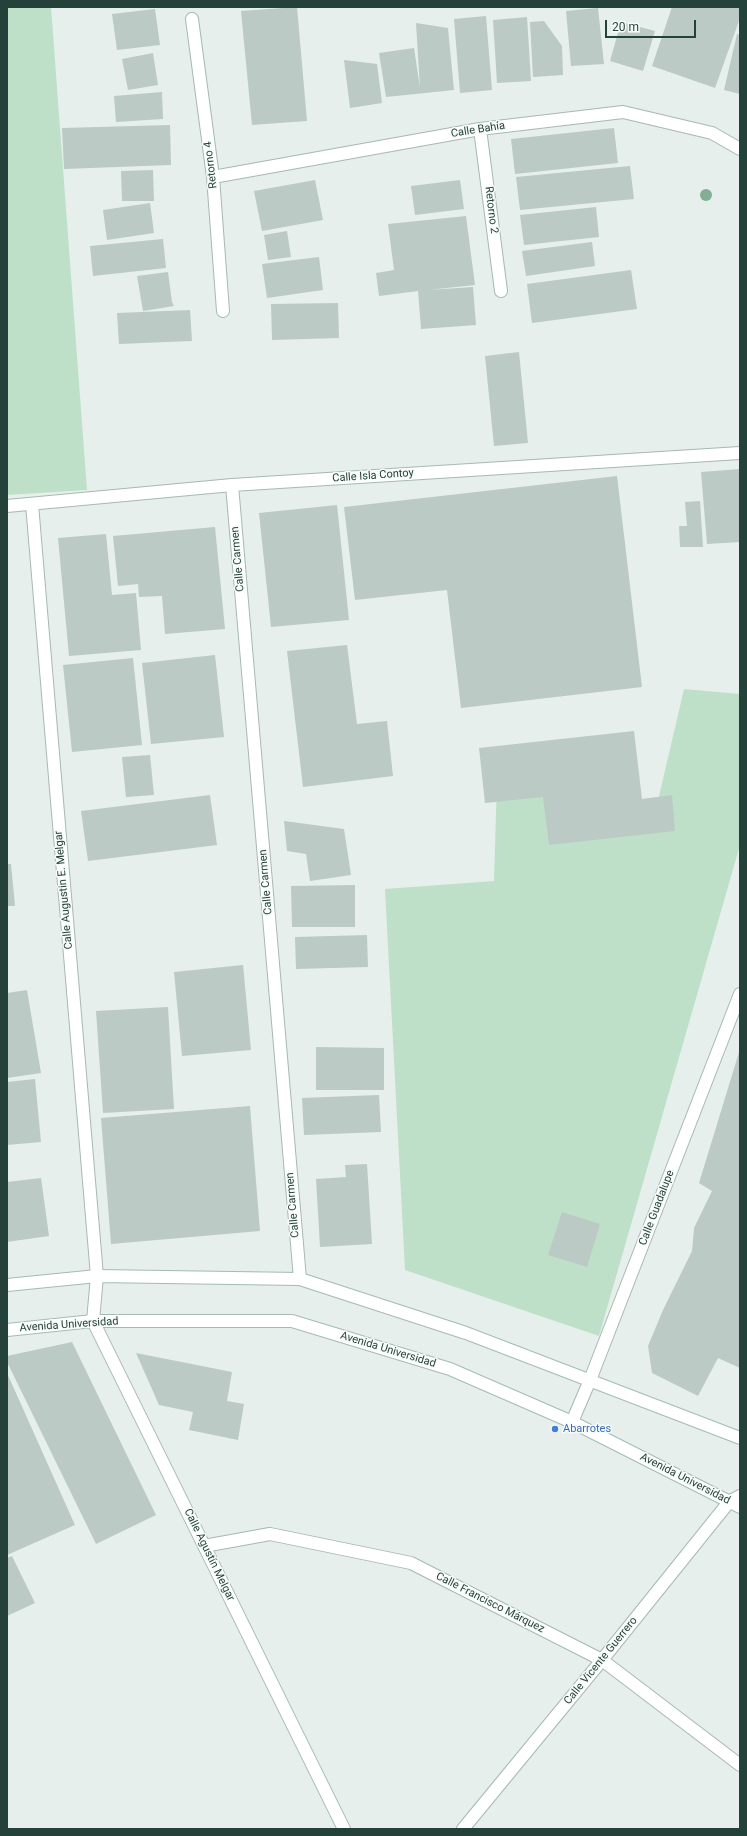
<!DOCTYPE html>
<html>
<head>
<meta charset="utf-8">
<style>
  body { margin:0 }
  #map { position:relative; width:747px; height:1836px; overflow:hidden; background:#e6efeb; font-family:Roboto,sans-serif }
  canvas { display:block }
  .frame { position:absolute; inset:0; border:8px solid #24423a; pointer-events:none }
  .scale { position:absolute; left:605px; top:20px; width:91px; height:18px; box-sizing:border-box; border:2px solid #24423a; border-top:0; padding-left:5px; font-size:12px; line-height:14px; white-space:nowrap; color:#24423a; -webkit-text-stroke:3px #f7fbf9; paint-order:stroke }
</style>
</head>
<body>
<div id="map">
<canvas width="747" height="1836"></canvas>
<div class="frame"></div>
<div class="scale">20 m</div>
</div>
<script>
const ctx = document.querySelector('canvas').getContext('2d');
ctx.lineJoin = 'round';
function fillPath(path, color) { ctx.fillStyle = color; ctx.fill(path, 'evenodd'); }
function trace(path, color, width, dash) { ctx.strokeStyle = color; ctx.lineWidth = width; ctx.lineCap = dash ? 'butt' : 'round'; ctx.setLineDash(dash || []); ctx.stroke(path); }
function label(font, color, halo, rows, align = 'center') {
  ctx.font = font + ' Roboto,sans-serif'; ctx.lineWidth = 3; ctx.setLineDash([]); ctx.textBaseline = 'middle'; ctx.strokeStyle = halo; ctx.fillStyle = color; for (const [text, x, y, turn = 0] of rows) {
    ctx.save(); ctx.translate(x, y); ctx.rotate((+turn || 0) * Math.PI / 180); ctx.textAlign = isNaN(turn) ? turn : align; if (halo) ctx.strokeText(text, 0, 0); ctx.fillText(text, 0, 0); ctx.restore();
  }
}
const green = new Path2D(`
  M7 7H51L87 490 7 495Z
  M684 689 740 694V845L599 1336 405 1270 385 889 494 881 497 779 653 822Z`);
const building = new Path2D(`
  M297 7 307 121 252 125 241 11Z
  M672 7H740V18L715 88 652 66Z
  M598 8 604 64 571 66 566 11Z
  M155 9 160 45 117 50 112 14Z
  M486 16 492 90 460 93 454 19Z
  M527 17 531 81 497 83 493 20Z
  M544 21 562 46 563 75 533 77 530 22Z
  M621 22 655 31 643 71 610 61Z
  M416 23 448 28 454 90 386 97 379 53 414 48 420 88Z
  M737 34 740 35V94L724 90Z
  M153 53 158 85 128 90 122 59Z
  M344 60 377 64 382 103 350 108Z
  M162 92 163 119 116 122 114 96Z
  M170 125 171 165 64 169 62 128Z
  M614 128 618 163 515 174 511 139Z
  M630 166 634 199 520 210 516 177Z
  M153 170 154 201H122L121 171Z
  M315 180 323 220 262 231 254 191Z
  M460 180 464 209 415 215 411 186Z
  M150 203 154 233 107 240 103 210Z
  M596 207 599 237 524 245 520 215Z
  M466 216 475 285 428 290 473 287 476 325 421 329 418 291 379 296 376 273 394 270 388 224Z
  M287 231 291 257 268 260 264 235Z
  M163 239 166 268 93 276 90 246Z
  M592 242 595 266 526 276 522 251Z
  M319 257 323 290 267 298 262 264Z
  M631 270 637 309 532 323 527 284Z
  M168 272 172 302 174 306 143 311 137 276Z
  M338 303 339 338 272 340 271 304Z
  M190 310 192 341 119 344 117 313Z
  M519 352 528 443 494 446 485 356Z
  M740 469V542L707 544 701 472Z
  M617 476 642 687 461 708 447 590 355 600 344 507Z
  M700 501 703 547H680L679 526H687L685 502Z
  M337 505 349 620 271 627 259 513Z
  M215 527 225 629 165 634 162 596 139 597 138 584 118 586 113 536Z
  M106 534 112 595 136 593 141 650 69 656 58 538Z
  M347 645 357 724 387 721 393 776 303 787 287 651Z
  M215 655 224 737 151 744 142 663Z
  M133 658 142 745 72 752 63 665Z
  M634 731 642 799 672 795 675 831 549 845 543 797 485 803 479 748Z
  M150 755 154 795 126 797 122 757Z
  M210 795 217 845 88 861 81 811Z
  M284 821 344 829 351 875 310 881 306 854 287 851Z
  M7 864H11L15 906H7Z
  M355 885V927H292L291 886Z
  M367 935 368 967 296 969 295 937Z
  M243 965 251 1050 182 1056 174 972Z
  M27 990 41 1073 7 1078V993Z
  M168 1007 174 1109 103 1113 96 1011Z
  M316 1047 384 1048V1090H316Z
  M740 1049V1368L718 1358 698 1396 652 1373 648 1346 663 1310 692 1251 694 1228 712 1191 699 1183Z
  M35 1079 41 1142 7 1145V1082Z
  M379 1095 381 1132 304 1135 302 1098Z
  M250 1106 260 1231 111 1244 101 1118Z
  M367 1164 372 1244 320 1247 316 1179 346 1177 345 1165Z
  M41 1178 49 1236 7 1242V1182Z
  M562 1212 600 1224 587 1267 548 1255Z
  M72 1342 156 1515 96 1544 7 1362V1356Z
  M136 1353 232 1372 227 1401 244 1404 238 1440 189 1430 193 1412 159 1405Z
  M7 1373 75 1525 7 1555Z
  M12 1556 35 1603 7 1616V1558Z`);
const minor = new Path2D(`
  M192 19 213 177 223 311
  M480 129 501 291
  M213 177 480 129 623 112 712 133 740 149
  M232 485 300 1279
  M32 504 97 1276 93 1321 344 1829
  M7 506 232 485 740 453
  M572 1422 590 1380 740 994
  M204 1546 270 1534 411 1563 602 1660 740 1765
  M463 1829 602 1660 729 1502 740 1496`);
const secondary = new Path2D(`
  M7 1285 97 1276 300 1279 466 1333 740 1438
  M7 1330 93 1321H292L450 1369 572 1422 740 1507`);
const trees = [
  [706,195]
];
const markers = [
  [555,1429,4,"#3f7fe0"]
];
const streetNames = [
  ["Calle Bahía",478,130,-9],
  ["Retorno 4",211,165,-97],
  ["Retorno 2",491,210,83],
  ["Calle Isla Contoy",373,476,-4],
  ["Calle Carmen",238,559,-95],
  ["Calle Carmen",266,882,-95],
  ["Calle Augustin E. Melgar",64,890,-95],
  ["Calle Carmen",293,1205,-95],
  ["Calle Guadalupe",657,1208,-69],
  ["Avenida Universidad",69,1325,-4],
  ["Avenida Universidad",388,1350,17],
  ["Avenida Universidad",685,1479,27],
  ["Calle Agustín Melgar",209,1555,64],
  ["Calle Francisco Márquez",490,1603,27],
  ["Calle Vicente Guerrero",601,1661,-51]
];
const shopNames = [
  ["Abarrotes",563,1429]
];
fillPath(green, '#bfe0c8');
fillPath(building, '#bbcac4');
trace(minor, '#a8b8b2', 14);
trace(secondary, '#a4bbb3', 14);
trace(minor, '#fff', 12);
trace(secondary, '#fff', 12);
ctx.fillStyle = '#80af93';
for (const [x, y] of trees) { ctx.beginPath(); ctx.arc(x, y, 6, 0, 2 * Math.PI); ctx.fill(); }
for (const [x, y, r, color] of markers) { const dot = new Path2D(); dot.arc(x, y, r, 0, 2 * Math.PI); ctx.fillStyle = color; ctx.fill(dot); trace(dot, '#f7fbf9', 1.5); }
label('11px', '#24423a', '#f7fbf9', streetNames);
label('11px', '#366cbe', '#f7fbf9', shopNames, 'left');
</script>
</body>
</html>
